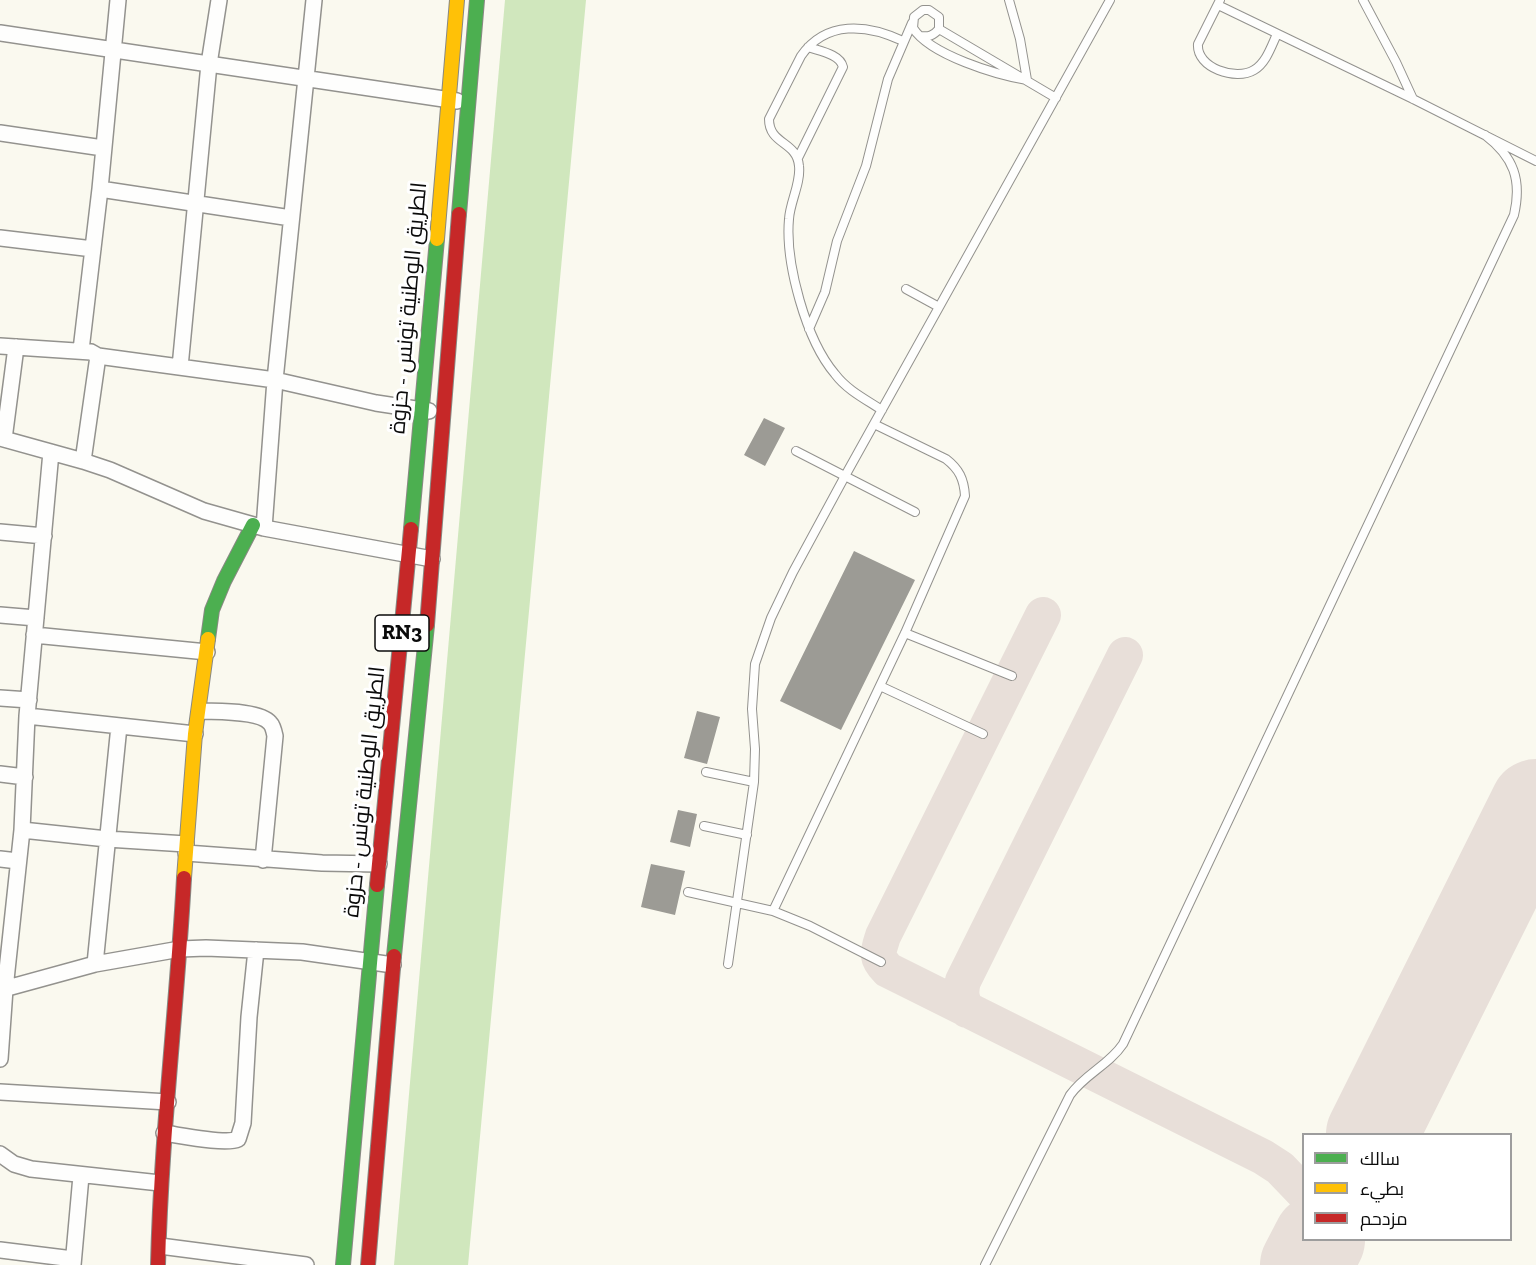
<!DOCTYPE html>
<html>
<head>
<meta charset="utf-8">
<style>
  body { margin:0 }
  #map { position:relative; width:1536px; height:1265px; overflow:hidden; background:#faf9ef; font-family:"Zilla Slab",Cairo,serif }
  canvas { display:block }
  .legend { position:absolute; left:1302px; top:1133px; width:210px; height:108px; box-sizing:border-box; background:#fff; border:2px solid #9d9d9d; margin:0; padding:8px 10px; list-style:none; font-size:18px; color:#0b0b0b }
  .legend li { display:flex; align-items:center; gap:12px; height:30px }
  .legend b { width:30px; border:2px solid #9d9d9d }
</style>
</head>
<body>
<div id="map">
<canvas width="1536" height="1265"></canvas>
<ul class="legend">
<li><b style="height:8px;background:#4caf50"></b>سالك</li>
<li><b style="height:8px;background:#ffc107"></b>بطيء</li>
<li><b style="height:8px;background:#c62828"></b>مزدحم</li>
</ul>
</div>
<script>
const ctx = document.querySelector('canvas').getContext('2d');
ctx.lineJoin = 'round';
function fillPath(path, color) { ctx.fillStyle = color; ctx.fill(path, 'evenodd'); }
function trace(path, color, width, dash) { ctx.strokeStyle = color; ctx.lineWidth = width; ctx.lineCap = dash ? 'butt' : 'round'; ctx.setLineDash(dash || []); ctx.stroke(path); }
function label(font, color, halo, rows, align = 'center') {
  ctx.font = font + ' "Zilla Slab",Cairo,serif'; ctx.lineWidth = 6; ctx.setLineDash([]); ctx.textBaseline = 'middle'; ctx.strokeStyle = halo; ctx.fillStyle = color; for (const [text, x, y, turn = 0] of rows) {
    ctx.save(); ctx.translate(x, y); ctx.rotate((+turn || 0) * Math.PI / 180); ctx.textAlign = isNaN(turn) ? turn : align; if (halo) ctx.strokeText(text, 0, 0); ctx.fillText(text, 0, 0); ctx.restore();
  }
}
const forest = new Path2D(`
  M505 0H586L468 1265H394Z`);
const taxiway = new Path2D(`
  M1043 615 883 936C878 952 875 957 888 970L1263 1157 1280 1168 1304 1193
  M967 1010C961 999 960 993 963 981L1125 655
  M1369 1134 1377 1124
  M1307 1263 1311 1240`);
const runway = new Path2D(`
  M1372 1134 1536 805
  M1306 1265 1319 1240`);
const building = new Path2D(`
  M764 418 785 428 765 466 744 455Z
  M854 551 915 580 841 730 780 701Z
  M697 711 720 717 707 764 684 758Z
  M678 810 697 814 690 847 670 842Z
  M651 864 685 871 675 915 641 907Z`);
const lane = new Path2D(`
  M1009 0 1020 39 1027 80
  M1220 0 1198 44C1196 68 1236 81 1254 70 1266 63 1271 47 1277 34
  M1363 0 1396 62 1413 99
  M1218 5 1413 99 1536 161
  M939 29 1056 98
  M920 36C929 37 933 36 939 29V17L929 10H923L914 17 913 28C930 55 997 75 1027 80
  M798 158 843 67C840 54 819 51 808 47
  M906 289 939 307
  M809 329 825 292 837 241 866 166 888 79 912 23
  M882 410C865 399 847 390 835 374 806 340 785 263 789 219 790 202 801 183 799 166 797 141 769 145 769 119L801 56C826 20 867 24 903 41
  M796 451 915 512
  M905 633 1012 676
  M880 686 983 734
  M706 772 754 782
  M704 826 747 835
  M688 892 773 911 810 926 881 962
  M773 911 905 633 965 496C964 479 959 469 946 459L874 424
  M728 964 754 782 755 749 752 709 755 664 771 618 793 572 845 476 1110 0
  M985 1265 1070 1095C1085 1074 1109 1065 1123 1044L1514 215C1522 180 1514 157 1485 135`);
const street = new Path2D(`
  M0 33 457 101
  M0 133 103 148
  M100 189 291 218
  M0 238 93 249
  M0 346 91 352 98 356 275 380 376 403 429 411
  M81 350 100 189 118 0
  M180 367 209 64 219 0
  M0 438 83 461 110 470 204 511 264 528 432 559
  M4 439 16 347
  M83 461 98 356
  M264 528 275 380 314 0
  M0 532 44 536
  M0 615 36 618
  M34 635 207 652
  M0 698 29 700
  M200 711C216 712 259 710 270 723 273 726 274 731 275 736L263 860
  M27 716 195 734
  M0 774 25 777
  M22 830 107 839 186 844
  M186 853 322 863 379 864
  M0 859 18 861
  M95 964 119 726
  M0 990 95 964 180 949 206 948 302 952 393 965
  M0 1059 5 989 22 830 27 716 51 452
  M0 1092 168 1102
  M164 1133C179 1135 226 1145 238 1139L243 1123 249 1017 256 950
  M0 1154 14 1164 31 1169 160 1183
  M160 1246 306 1265
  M0 1250 73 1259
  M73 1265 81 1176`);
const fast = new Path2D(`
  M459 214 477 0
  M411 529 437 239
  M208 639 212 610 224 581 253 525
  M394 956 427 625
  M343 1265 377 885`);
const slow = new Path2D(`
  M437 239 457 0
  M184 878 195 734 208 639`);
const jam = new Path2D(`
  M427 625 459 214
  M377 885 411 529
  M158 1265C161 1136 177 1007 184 878
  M368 1265 394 956`);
const shields = [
  [402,633,54]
];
const shieldNames = [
  ["RN3",402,633]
];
const streetNames = [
  ["الطريق الوطنية تونس - حزوة",409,308,-85],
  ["الطريق الوطنية تونس - حزوة",365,792,-84]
];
fillPath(forest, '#d0e7bd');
trace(taxiway, '#e8dfd9', 36);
trace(runway, '#e8dfd9', 92);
fillPath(building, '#9c9b95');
trace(lane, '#93928e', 10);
trace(street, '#93928e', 18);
trace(fast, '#898984', 16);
trace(slow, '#898984', 16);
trace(jam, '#898984', 16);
trace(lane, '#fefefd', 8);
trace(street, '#fefefd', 15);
trace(fast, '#4caf50', 14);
trace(slow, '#ffc107', 14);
trace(jam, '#c62828', 14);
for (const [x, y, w] of shields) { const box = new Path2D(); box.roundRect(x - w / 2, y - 18, w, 36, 4.5); ctx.fillStyle = '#fff'; ctx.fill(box); trace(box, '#0b0b0b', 1.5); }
label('bold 21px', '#0b0b0b', null, shieldNames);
label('22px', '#0b0b0b', '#fff', streetNames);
</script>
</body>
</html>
